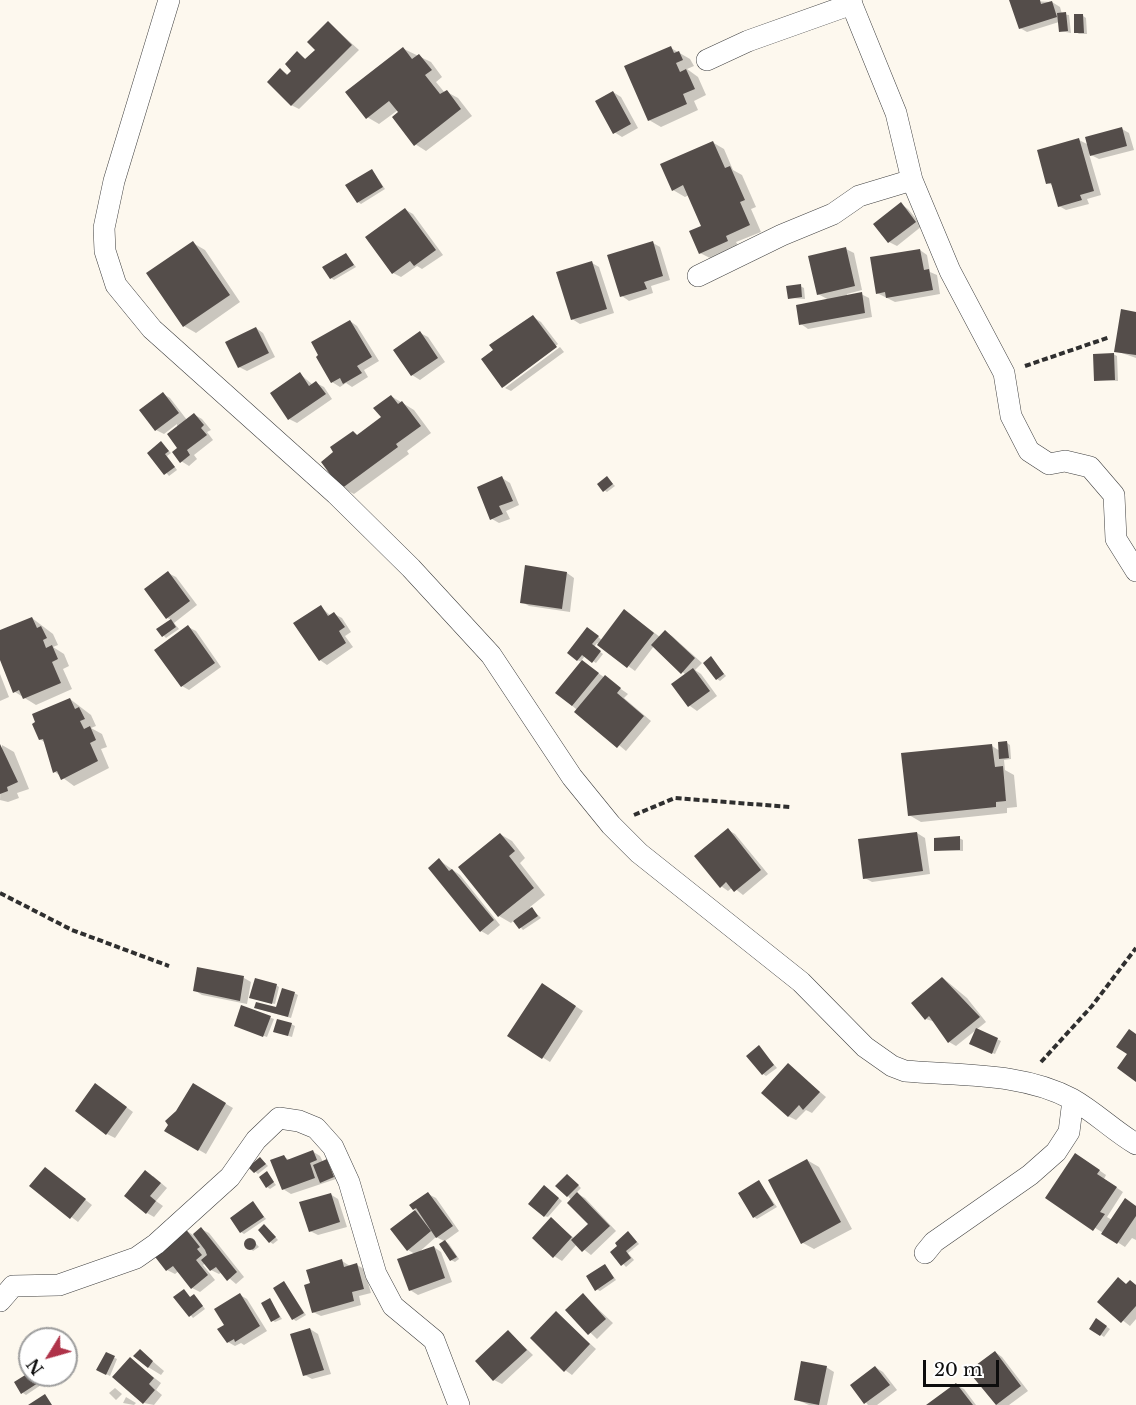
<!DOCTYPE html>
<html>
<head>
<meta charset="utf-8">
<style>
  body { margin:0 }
  #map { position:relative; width:1136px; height:1405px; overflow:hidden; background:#fdf8ee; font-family:"Libre Baskerville",serif }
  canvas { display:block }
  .north { position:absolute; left:18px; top:1327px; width:60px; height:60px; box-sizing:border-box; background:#fff; border:2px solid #9e9e9e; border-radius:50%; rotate:233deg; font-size:16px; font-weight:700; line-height:24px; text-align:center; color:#0d0d0d }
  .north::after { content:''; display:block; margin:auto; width:21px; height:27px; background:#af3349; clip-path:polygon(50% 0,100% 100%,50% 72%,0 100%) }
  .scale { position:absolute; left:923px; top:1360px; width:76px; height:27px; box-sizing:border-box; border:3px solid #0d0d0d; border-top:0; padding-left:8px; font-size:18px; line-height:21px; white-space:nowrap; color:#0d0d0d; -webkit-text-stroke:4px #fff; paint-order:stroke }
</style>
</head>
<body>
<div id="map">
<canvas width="1136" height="1405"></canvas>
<div class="north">N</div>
<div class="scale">20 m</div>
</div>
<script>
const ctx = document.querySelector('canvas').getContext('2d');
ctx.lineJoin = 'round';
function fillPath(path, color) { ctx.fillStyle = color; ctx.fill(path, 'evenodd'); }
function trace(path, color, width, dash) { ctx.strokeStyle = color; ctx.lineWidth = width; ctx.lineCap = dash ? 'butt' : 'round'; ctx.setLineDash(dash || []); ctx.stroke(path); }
const shadow = new Path2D(`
  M1011 0 1052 2 1060 7 1062 14 1069 15 1071 33 1060 31 1059 22 1027 32 1020 28Z
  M1083 16 1086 18 1087 34H1079L1076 32Z
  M329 23 359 50 299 109 291 105 280 70 289 75 294 71 297 53 307 60 317 51Z
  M671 48 690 59 694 66 687 69 698 77 706 95 694 101 698 110 661 127 649 120Z
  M404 49 431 62 442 77 436 82 445 93 447 92 458 98 472 116 426 151 415 144 398 110 379 124 367 117Z
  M613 92 621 97 638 128 622 137 614 132Z
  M1122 129 1129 133 1134 150 1099 159 1089 154 1101 195 1087 199 1089 204 1066 210 1059 206 1054 186 1048 183 1079 140 1089 145Z
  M712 142 724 149 733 170 742 175 756 207 751 209 761 232 736 242 739 247 712 259 700 253 703 226 689 195 685 197 673 190Z
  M372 170 385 189 361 204 358 202Z
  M901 204 908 209 922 226 897 246 889 242 875 224Z
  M406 210 413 214 443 255 422 269 417 266 401 277 393 273 367 238Z
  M193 243 205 250 240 302 196 333 184 326Z
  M653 243 660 247 670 280 651 286 653 293 629 301 622 296Z
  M846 249 854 253 862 290 847 294V296L861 294 869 298 872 317 808 329 801 324 829 300 818 294Z
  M920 250 927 255 930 272 937 275 940 294 895 302 877 293Z
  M346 254 356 267 334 280 331 278Z
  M592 263 599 267 614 313 580 324 572 319Z
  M800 286 804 288 805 299 790 298Z
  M1136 313V358L1116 351Z
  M533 317 541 322 558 344 504 387 483 359Z
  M350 321 357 326 379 361 364 370 368 377 352 387 346 383 340 387 332 382Z
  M256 328 263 333 275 357 247 371 239 367Z
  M420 333 428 337 445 362 420 380 412 375 395 350Z
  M560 347 564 352 511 391 505 388Z
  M1113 354 1117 356 1118 381 1095 380Z
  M300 374 313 385 316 383 324 387 332 399 297 423 289 419Z
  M163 394 170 398 187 420 195 415 202 419 211 430 207 432 213 440 194 455 197 459 189 466 181 461 177 424 164 434 156 430Z
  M391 396 414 410 431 433 407 451 409 454 354 494 342 488 353 433 359 436 383 418Z
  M161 443 171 453 167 456 177 470 169 476 149 453Z
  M502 478 510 483 519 505 506 511 510 519 499 523 492 519Z
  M607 478 615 486 607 492 604 490Z
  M168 573 176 577 197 605 174 623 179 629 166 638 158 630 172 620 167 618Z
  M567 573 574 578 570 612 529 606 522 602Z
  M321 607 331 616 334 614 342 618 351 632 345 636 353 647 327 665 320 660Z
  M625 611 660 637 665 632 672 636 702 663 695 670 701 674 717 696 697 711 690 706 673 684 686 675 654 646 635 671 597 643 594 647 603 654 596 663 585 656 581 661 628 694 624 698 651 721 626 751 557 693 582 662 577 660 591 631 602 640Z
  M32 618 53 634 58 645 53 647 64 654 69 666 63 669 72 689 36 705 15 692 4 663 0 660V632Z
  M188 627 196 631 221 667 189 690 182 686Z
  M711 658 726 676 720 681 717 679Z
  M0 674 9 697 0 701Z
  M70 699 91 715 96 726 91 728 102 734 107 747 101 749 109 768 74 786 55 772 44 742 40 739Z
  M1007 743 1010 745 1011 759 1004 760 1005 770 1014 775 1017 807 1007 808V813L921 822 909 815 992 746 1000 751Z
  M2 745 14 752 29 789 17 793 19 798 8 802 0 800Z
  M728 830 735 834 768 874 743 895 733 887 728 891 721 886Z
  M917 833 925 838 930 874 872 882 865 878Z
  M500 834 512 841 525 858 520 863 545 895 530 907 541 918 523 930 514 920 511 923 499 916Z
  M959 838 963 840V851L936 850Z
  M439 860 460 875 500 925 488 935 481 931Z
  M244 978 251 982 247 1004 202 995 194 990Z
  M943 978 967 998 986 1022 956 1046 949 1042 935 1022 926 1019Z
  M276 985 279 987 275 1004 254 999Z
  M550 990 583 1011 550 1062 509 1036Z
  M294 993 298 995 291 1018 259 1009H277Z
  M242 1007 274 1019 267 1037 239 1027Z
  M291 1024 295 1026 292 1037 278 1033Z
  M977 1030 1001 1041 995 1054 974 1045Z
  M759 1047 777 1068 766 1076 763 1074Z
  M788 1065 826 1097 812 1113 806 1110 796 1120 788 1116Z
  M193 1085 233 1108 206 1154 166 1131Z
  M103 1090 133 1112 115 1138 107 1134Z
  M312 1151 320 1156 323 1162H330L336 1179 291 1194 283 1189 284 1157 290 1160Z
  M260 1158 268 1166 258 1174 250 1167Z
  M1083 1159 1106 1175 1104 1179 1123 1192 1107 1217 1112 1220 1136 1207V1240L1132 1238 1125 1247 1047 1197Z
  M807 1160 819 1167 852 1229 814 1249 803 1243Z
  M46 1169 92 1205 78 1222 31 1186Z
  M267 1173 276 1185 270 1189 267 1187Z
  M153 1176 167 1188 156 1201 163 1206 154 1217 147 1213Z
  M571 1178 581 1188 576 1193 585 1198 616 1231 591 1255 577 1244 562 1261 554 1256 551 1219 575 1239 590 1224 568 1196Z
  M759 1182 777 1207 757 1219 754 1217Z
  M548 1189 562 1201 548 1217 544 1216Z
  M330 1194 338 1199 347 1227 318 1235 310 1231Z
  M428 1194 436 1198 459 1231 445 1241 449 1244 459 1259 455 1262 451 1260 442 1245 446 1242 436 1237 418 1253 434 1247 441 1252 452 1282 418 1295 410 1290 415 1254 408 1250 392 1229 416 1210 414 1209Z
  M253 1203 266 1219 244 1234 241 1232Z
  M265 1226 278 1240 273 1244 270 1242Z
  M184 1229 193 1235 201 1229 209 1233 244 1277 236 1284 222 1272 219 1274 211 1270 206 1263 203 1265 215 1280 200 1292 192 1288 179 1271 175 1274 167 1270Z
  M631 1235 639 1244 628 1253 634 1260 626 1267 612 1252Z
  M252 1239 259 1247 253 1251 246 1243Z
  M342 1261 350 1266 357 1265 364 1269 371 1293 359 1296 361 1305 321 1316 313 1312 312 1284Z
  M605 1265 616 1280 600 1291 596 1289Z
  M1118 1279 1127 1285 1130 1282 1136 1285V1319L1130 1326 1099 1302Z
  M284 1283 306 1315 296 1321 293 1319Z
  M184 1291 191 1298H197L205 1309 193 1318 176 1298Z
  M240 1295 247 1299 267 1331 244 1345 241 1343 235 1346 228 1342 226 1325Z
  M583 1295 613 1323 597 1339 567 1310Z
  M270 1300 282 1319 275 1322 272 1320Z
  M556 1313 596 1349 572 1375 565 1370Z
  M1097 1320 1110 1329 1104 1337 1091 1328Z
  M310 1329 318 1334 331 1374 312 1379 305 1375Z
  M509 1332 533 1355 502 1384 494 1380Z
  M995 1352 1002 1357 1028 1391 1009 1405H996Z
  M143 1353 164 1371 161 1375 148 1367Z
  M106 1354 117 1359 110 1376 98 1370Z
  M130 1359 161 1383 156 1390 162 1395 154 1405 144 1403 114 1377Z
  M826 1367 834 1372 827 1405H809L795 1399Z
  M875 1367 883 1372 897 1390 877 1405H868L852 1385Z
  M30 1375H34L41 1385 26 1395 23 1393Z
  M956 1385 964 1389 976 1405H930Z
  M115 1388 122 1394 116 1400 109 1393Z
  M126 1397 136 1403 134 1405 123 1403Z`);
const building = new Path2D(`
  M1009 0H1040L1041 4 1052 1 1057 17 1019 29Z
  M1066 12 1068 31 1059 32 1057 13Z
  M1074 14H1083L1084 33H1074Z
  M328 21 352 45 291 106 267 82 280 68 287 75 291 71 285 64 297 51 305 59 315 50 307 42Z
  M671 46 674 53 679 51 683 60 676 63 680 72 686 69 695 89 683 94 687 104 648 121 624 66Z
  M403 47 412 59 419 54 432 70 425 75 440 94 447 90 461 109 414 146 392 117 398 112 389 101 366 119 345 92Z
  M613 91 631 124 613 134 595 101Z
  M1122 127 1127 146 1090 156 1085 137Z
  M1079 138 1094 191 1080 195 1082 200 1058 207 1051 183 1046 184 1037 150Z
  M713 141 725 168 730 166 745 200 740 202 750 225 726 236 728 241 699 254 689 231 701 226 683 185 672 191 660 164Z
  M372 169 383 187 357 203 345 185Z
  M901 202 916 222 888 243 873 224Z
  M405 208 436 250 414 266 410 261 392 274 365 237Z
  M193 241 230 295 183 327 146 273Z
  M653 241 663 276 644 282 647 289 620 297 607 255Z
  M846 247 855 286 817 295 808 256Z
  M920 249 924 270 929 269 933 290 886 298 885 292 876 294 870 257Z
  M346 253 354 265 330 279 322 267Z
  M592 261 607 309 571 320 556 272Z
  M801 284 802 297 788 299 786 286Z
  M862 292 865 313 799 325 796 305Z
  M1121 309 1136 312V355L1114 352Z
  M533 315 557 347 502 388 481 359 493 350 489 345Z
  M350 320 372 357 357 366 362 373 343 384 340 378 331 383 316 357 318 355 311 342Z
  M256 327 269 353 238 368 225 342Z
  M420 331 438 358 411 376 393 350Z
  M1114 353 1115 380 1094 381 1093 354Z
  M300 372 309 386 316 381 326 394 288 420 270 393Z
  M163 392 179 413 155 431 139 410Z
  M391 395 398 404 402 401 421 426 396 444 398 447 341 489 321 462 333 452 330 447 353 431 357 435 381 417 373 408Z
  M194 413 204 425 201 428 207 435 187 450 190 455 180 463 172 452 177 448 167 434Z
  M161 441 169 451 165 454 175 467 164 475 147 453Z
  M502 476 513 501 499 506 503 514 490 520 477 487Z
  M607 476 613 484 603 492 597 484Z
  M525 565 567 572 562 609 520 603Z
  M168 571 190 601 166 619 144 589Z
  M321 605 328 616 334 612 345 627 339 631 346 643 319 661 293 623Z
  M624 609 654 633 627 668 597 645Z
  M32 617 37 628 41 626 47 638 43 640 46 648 52 645 58 659 52 662 61 683 23 699 19 690 13 693 0 660V630Z
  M171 619 176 627 162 637 156 629Z
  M188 625 215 663 181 687 154 650Z
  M587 627 599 636 592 644 601 651 592 663 582 655 577 661 567 653Z
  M665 630 695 658 681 674 651 645Z
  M711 656 724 674 716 680 703 663Z
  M582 660 599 673 572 706 555 693Z
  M693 668 710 691 688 707 671 684Z
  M605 675 621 688 617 693 644 716 617 748 574 712Z
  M70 698 75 709 79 707 85 719 80 721 84 729 90 726 96 740 90 743 98 761 61 780 57 771 53 773 43 739 39 740 32 724 35 722 32 714Z
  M1007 741 1009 758 999 759 998 742Z
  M0 744 18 782 7 787 8 791 0 794Z
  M992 744 995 767 1003 766 1006 801 996 802V807L908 816 901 753Z
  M728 828 761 870 734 892 726 882 720 888 694 856Z
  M917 832 923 871 863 879 858 839Z
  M500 833 515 851 509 856 534 888 498 917 458 867Z
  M960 836V850L934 851V838Z
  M439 858 449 871 452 869 494 920 480 932 428 868Z
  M532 907 538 916 519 929 513 921Z
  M197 967 244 976 240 1001 193 991Z
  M942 977 980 1017 948 1043 929 1016 925 1020 911 1003Z
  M255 978 277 984 272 1004 249 998Z
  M542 983 576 1006 542 1059 507 1036Z
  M282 988 295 992 288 1017 254 1008 256 1002 276 1007Z
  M241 1005 271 1016 263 1037 234 1026Z
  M277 1019 292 1023 288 1036 273 1032Z
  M976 1028 998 1038 992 1054 969 1044Z
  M1129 1029 1136 1034V1082L1117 1068 1127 1054 1116 1047Z
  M759 1045 774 1065 762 1075 746 1056Z
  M788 1063 820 1092 803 1110 799 1105 788 1117 761 1093Z
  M95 1083 127 1107 106 1135 75 1111Z
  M193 1083 226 1103 198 1151 164 1131 168 1125 165 1121 176 1111Z
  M313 1150 317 1160 310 1163 315 1178 282 1190 270 1160 284 1155 287 1160Z
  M1075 1153 1100 1170 1097 1174 1117 1187 1100 1212 1105 1214 1093 1231 1045 1198Z
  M260 1157 266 1164 254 1173 248 1167Z
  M327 1159 334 1177 320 1183 313 1165Z
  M807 1159 841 1222 801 1244 768 1180Z
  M45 1167 86 1199 70 1219 29 1186Z
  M145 1170 161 1183 150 1196 156 1201 146 1214 124 1196Z
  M267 1171 274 1182 266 1188 259 1177Z
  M567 1174 579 1185 567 1197 555 1186Z
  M759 1180 774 1205 753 1218 738 1193Z
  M544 1185 559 1198 544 1217 528 1204Z
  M428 1192 453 1226 436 1238 416 1208 413 1210 409 1205Z
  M577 1192 610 1226 582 1252 571 1240 588 1224 567 1203Z
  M331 1193 340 1222 309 1232 299 1202Z
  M1125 1198 1136 1206V1216L1117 1244 1101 1234Z
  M253 1201 264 1217 240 1233 230 1218Z
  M415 1210 431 1231 407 1251 390 1229Z
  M551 1217 572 1237 553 1258 532 1238Z
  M264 1224 276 1237 269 1243 258 1230Z
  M184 1227 200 1247 197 1249 202 1255 196 1260 208 1275 191 1289 173 1266 166 1271 152 1253Z
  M201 1227 237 1272 227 1281 216 1267 210 1271 201 1260 207 1255 205 1250 193 1234Z
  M628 1231 637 1242 626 1251 631 1258 621 1266 610 1252 617 1246 615 1243Z
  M244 1244a6 6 0 1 1 12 0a6 6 0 1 1-12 0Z
  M445 1240 457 1257 450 1261 439 1244Z
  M434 1246 445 1278 409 1291 397 1259Z
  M342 1259 344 1267 357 1263 364 1289 352 1292 354 1301 312 1313 304 1285 310 1283 306 1270Z
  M605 1264 614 1278 595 1291 586 1276Z
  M1118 1277 1126 1284 1130 1280 1136 1285V1306L1121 1323 1097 1302Z
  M284 1281 304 1313 292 1320 273 1288Z
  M184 1289 190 1297 194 1294 203 1306 189 1317 173 1297Z
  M240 1293 260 1326 235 1342 234 1339 227 1343 217 1329 224 1325 214 1309Z
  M583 1293 606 1319 588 1335 565 1310Z
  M270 1298 280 1317 271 1322 261 1303Z
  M556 1311 590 1344 564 1372 530 1338Z
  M1096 1318 1107 1326 1100 1336 1089 1329Z
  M310 1328 324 1370 303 1376 290 1334Z
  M508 1330 527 1350 493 1381 475 1361Z
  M140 1349 153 1361 148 1368 133 1356Z
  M995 1351 1021 1386 996 1405 968 1371Z
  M106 1352 115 1356 106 1375 96 1370Z
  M130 1357 154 1378 149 1384 155 1390 143 1404 112 1377Z
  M801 1361 827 1366 819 1405 794 1400Z
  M875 1366 890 1385 864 1404 850 1385Z
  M30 1372 38 1383 21 1394 14 1382Z
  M956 1383 973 1405H926Z
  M45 1394 52 1405H28Z`);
const path = new Path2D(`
  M1025 366 1110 337
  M634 815 675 798 790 807
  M0 893 72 930 169 966
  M1041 1062 1092 1006 1136 948`);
const minor = new Path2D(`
  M169 0 114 181 104 228 105 251 116 285 152 329 336 494 411 568 491 655 572 777 611 825 639 853 801 982 865 1047 892 1066 905 1071C960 1076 1022 1072 1072 1099 1095 1112 1114 1131 1136 1144
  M850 0 896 113 912 180 950 271 1004 373 1011 416 1029 451 1049 464 1065 461 1090 467 1114 495 1116 539 1136 571
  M707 60 748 41 852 4
  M698 276 782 235 833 214 859 196 912 180
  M925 1253 934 1242 1030 1175 1056 1152 1069 1132 1073 1100
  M0 1301 13 1286 59 1285 136 1258 156 1244 230 1177 256 1140 279 1118 299 1121 316 1128 333 1147 349 1182 376 1274 393 1306 434 1340 459 1405`);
fillPath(shadow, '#0003');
fillPath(building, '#544d4a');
trace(minor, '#404040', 22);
trace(path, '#2f2f2f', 4, [6, 3]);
trace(minor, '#fff', 21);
</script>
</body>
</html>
